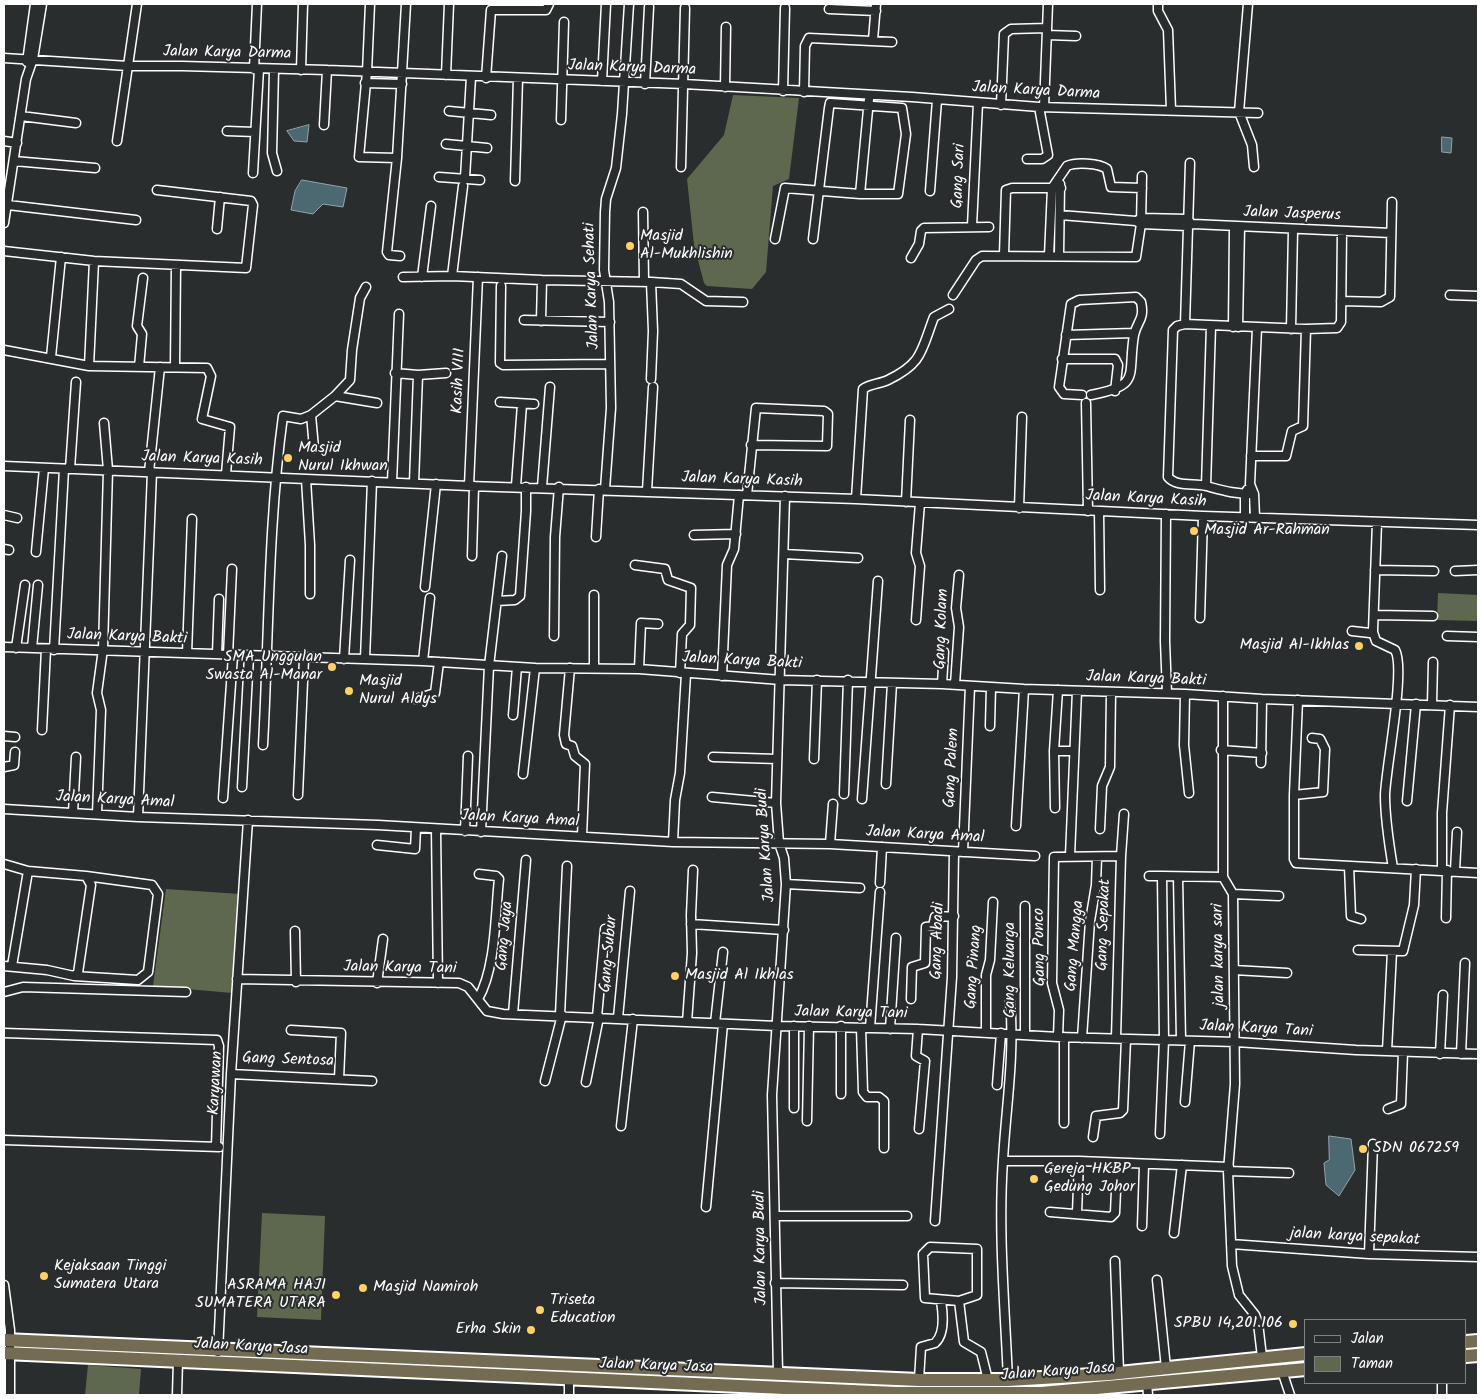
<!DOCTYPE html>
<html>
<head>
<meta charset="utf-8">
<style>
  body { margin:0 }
  #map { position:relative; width:1482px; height:1399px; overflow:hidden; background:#2a2d2e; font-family:Kalam,sans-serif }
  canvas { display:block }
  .frame { position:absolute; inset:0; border:5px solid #fff; pointer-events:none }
  .legend { position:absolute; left:1304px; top:1319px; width:162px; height:65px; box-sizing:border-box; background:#2a2d2e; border:1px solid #7f8182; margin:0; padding:6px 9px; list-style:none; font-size:15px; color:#fff }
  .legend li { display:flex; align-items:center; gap:10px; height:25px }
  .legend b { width:25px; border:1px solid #7f8182 }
</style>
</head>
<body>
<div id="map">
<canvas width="1482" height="1399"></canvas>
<div class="frame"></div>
<ul class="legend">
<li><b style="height:6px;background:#2a2d2e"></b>Jalan</li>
<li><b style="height:14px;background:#5d684f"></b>Taman</li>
</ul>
</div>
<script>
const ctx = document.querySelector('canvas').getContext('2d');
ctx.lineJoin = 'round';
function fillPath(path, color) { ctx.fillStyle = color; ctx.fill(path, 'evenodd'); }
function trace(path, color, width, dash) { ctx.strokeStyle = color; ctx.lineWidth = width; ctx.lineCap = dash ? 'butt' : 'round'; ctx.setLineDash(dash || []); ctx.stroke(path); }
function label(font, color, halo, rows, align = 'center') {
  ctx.font = font + ' Kalam,sans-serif'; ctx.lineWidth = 4; ctx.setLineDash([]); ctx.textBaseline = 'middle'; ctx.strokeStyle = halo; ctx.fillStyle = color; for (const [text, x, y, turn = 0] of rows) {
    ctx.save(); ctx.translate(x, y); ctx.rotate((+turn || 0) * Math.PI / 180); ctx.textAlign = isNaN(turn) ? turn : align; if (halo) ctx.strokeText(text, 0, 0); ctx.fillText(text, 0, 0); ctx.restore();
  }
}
const green = new Path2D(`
  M733 95 799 98 789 179 773 186 766 272 752 289 707 286 704 283 694 245 687 179 724 135Z
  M1438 593 1478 595V621L1437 620Z
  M166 889 240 894 232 993 153 986Z
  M262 1213 325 1216 321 1320 257 1317Z
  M88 1365 141 1369 139 1395H85Z`);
const water = new Path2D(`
  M309 125 307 142 294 141 287 131Z
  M1442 137 1452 138 1451 153 1442 152Z
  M302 180 347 188 343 207 323 204 313 214 291 210 295 191Z
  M1329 1136 1351 1139 1355 1170 1339 1196 1326 1185 1324 1163 1329 1160Z`);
const minor = new Path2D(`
  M370 4 367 72 359 157 397 158
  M1158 4V11L1168 30 1171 110
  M1248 4 1239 112 1252 145 1254 167
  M829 9 876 11
  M1047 35 1076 36
  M873 40 876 4
  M4 58 128 66H182L327 70 684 84 912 97 1039 107 1258 113
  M27 62 35 4
  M254 69 257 4
  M274 70 272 153 277 171
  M301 70 303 4
  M446 75 449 4
  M486 78 491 10H546L549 4
  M602 81 606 4
  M365 83 402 84
  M645 84 649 7
  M725 87 726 27
  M783 91 785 8
  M804 92 805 46 809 38 892 42
  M1001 105 1004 34 1011 29 1047 28
  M1044 107 1048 4
  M449 111 491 115
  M21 116 76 123
  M561 120 564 22
  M324 125 327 70
  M227 131 255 132
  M4 141 17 143
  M117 141 137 4
  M446 144 487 148
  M1027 159H1042L1048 155 1039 107
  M14 161 95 168
  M681 167 685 8
  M253 173 259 69
  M439 177 480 180
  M465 178 471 77
  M515 181 518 78
  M930 191 937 100
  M860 194 869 99
  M8 205 136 220
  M643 212 644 281
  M1060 215 1136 221 1141 224 1187 226 1193 224 1391 233
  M1138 220 1142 218 1187 219 1190 222
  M4 223 26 79 33 59 42 4
  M972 226 978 103
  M217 229 220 197
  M775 239 785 188 860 194H898L906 134 902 108 830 103 829 108 813 239
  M4 251 94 261 246 268 253 205 251 201 157 190
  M1004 255 1006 190 1012 188H1061
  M400 256 389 255 387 252 397 158 406 4
  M1049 256 1052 188 1067 166C1076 162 1099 163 1107 169L1111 187 1142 188
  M1059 256 1060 184
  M911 258 919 244 921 231 924 228 989 227
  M452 276 463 186
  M403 277 452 276 542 280 651 282 681 284 706 301 743 302
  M422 277 431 206
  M651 282 653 331 651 379
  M501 286 500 363 503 365 609 364
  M953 295 976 260 982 256 1136 257 1141 224 1142 176
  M1450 295 1478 296
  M1341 301 1381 302 1390 297 1392 202
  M524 320 610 322
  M541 321 542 280
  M1185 324 1190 163
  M1233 327 1234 227
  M1238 327 1240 227
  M1291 329 1293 230
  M1066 335 1134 333
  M4 350 89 366 207 368 211 376 202 419 230 427 226 474
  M51 357 61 257
  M1062 359H1115L1118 365 1115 391
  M89 366 94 261
  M175 366 176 265
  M139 367 142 334 137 326 143 278
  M395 373 418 375 446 373
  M1082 395 1064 394 1059 387 1071 304 1079 300 1136 297 1141 302C1145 320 1137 321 1134 335 1127 377 1142 385 1091 395
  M335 396 377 403
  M500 402 534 404
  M1086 403 1088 511
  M311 415 314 448
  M1251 456H1286L1292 431 1303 426 1306 329
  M4 466 469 486 856 499 1203 516 1478 525
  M70 469 76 382
  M149 472 160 367
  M306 479 310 545V594
  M392 482 399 314
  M414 483 418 375
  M469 486 478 277
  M516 486 522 404
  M1206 486 1211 326
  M542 487 550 387
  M605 489 611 408 609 302 604 270 605 212 606 199 616 168 622 114 629 4
  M647 491 653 387
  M1254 494C1234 494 1225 491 1206 486 1194 483 1176 487 1168 477L1173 330 1177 326 1185 324 1306 329 1337 328 1341 322 1342 231
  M747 495 756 408 824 411 828 414 827 446 751 445
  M856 499 863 389C869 384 880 384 888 380 923 363 921 351 934 317L949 309
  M906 502 910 420
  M1019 508 1022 417
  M1099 511 1100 590
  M1166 514 1165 641 1167 693
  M4 515 17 518
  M1245 517V494L1247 490
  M1255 517 1254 494 1250 484 1257 328
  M694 535 736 534
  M596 537 599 489
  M4 549 9 550
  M36 552 44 468
  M784 554 858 558
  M472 556 474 486
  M635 565 665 569 668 580 691 588 690 625 682 634 680 673
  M1375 570 1434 571
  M1455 571 1478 570
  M425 587 436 484
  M497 601 515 600 520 596 526 511V487
  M1374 615 1433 616
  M1200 618 1203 516
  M916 620 920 566 916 553 920 503
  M1352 631 1370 633 1373 631 1377 522
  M1373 632 1376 641 1395 650C1406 669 1386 766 1385 795 1385 819 1389 844 1393 868
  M554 636 555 537 559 487
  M1447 636 1478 637
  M4 647 423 661 535 668 639 669 781 680 942 684 1024 689 1185 694 1262 699 1478 707
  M16 648 25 585
  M32 648 38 585
  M54 650 64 469
  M187 653 192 519
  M217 654 219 599
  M228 655 232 569
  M344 659 350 560
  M365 659 372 481
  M423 661 430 598
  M570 668 564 735 566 744 572 746 575 756 585 764 582 836
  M594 668V595
  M639 669 641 623 658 624
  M722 676 727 565 734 549 739 495
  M942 684 944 652
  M955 684 959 627 956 608 959 575
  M1058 690 1054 751H1074
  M1185 694 1184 745 1189 793
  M1223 696V877L1233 894 1235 1084 1228 1171 1232 1266 1239 1295 1255 1315 1258 1323 1262 1357
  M416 699 435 693 439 662
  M1432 704 1433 662
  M513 715 517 667
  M990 726 991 687
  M42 730 46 649
  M4 736 15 737
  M1312 738 1320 739 1325 749 1323 792 1294 795V859L1296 863 1478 873
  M263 745C269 635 268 525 283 416L301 419 311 415 335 396 350 380 352 350 360 298 366 287
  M1221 750 1262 753
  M1054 751 1055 808
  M713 757 777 759
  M814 759 817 680
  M1261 763 1262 699
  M4 767 14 765 15 752
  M523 774 535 668
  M886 784 892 683
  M242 787 249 656
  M844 794 848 680
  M298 795 304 659
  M1294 795 1298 700
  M712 797 776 803
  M223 798 233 655
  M862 799 878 581
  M1407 801 1416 704
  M4 809 138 817 378 825 673 842 830 844 1035 856
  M73 813 76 757
  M97 814 101 710 97 693 103 649 108 470 104 423
  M138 817 152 472
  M1016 826 1024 689
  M436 829 438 983
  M1100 829 1102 786 1110 767 1111 692
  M465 831 468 756
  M481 832 489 666 502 556
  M673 842 675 800 680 773 686 674
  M830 844 833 804
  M377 845 415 849 416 828
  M963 852 970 686
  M1070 856 1077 691
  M4 864 28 871 86 876 91 885 78 973 74 976 47 970 4 966
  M1349 866 1351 916 1361 919
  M1442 870V813L1450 705
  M1455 871 1457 832
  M1149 876H1162
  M1178 877 1181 1040
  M880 883 882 847
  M786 884 860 888
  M1233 894 1279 896
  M1446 918 1447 870
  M691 924 784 930
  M295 931 296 982
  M1358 950 1403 951 1414 905 1416 869
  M12 966 28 871
  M1234 970 1287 973
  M74 976 138 980 148 972 158 894 152 885 86 876
  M237 979 459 983 468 987 487 1011 503 1014 777 1026 918 1029 1058 1037 1236 1042 1356 1050 1478 1054
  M377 983 383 939
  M4 992 23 987 186 992
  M478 999C496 968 495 915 499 879L496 876 479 874
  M911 999 912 967 925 963 926 927 933 926 935 917 954 916
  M513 1014 526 860
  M560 1015 567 866
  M597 1017 605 929
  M618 1018 630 891
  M687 1022 692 953 691 915 693 870
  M715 1023 723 952
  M861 1028 863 1092 867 1097H879L884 1101V1148
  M870 1028 880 892
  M890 1029 896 938
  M918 1029 916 1056 925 1061 919 1129
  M291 1030 341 1033 339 1079
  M4 1033 217 1040 219 1046 216 1147
  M986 1033V975L990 960 993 902
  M1025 1034V906
  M1058 1037 1059 1010 1052 983 1054 857 1121 856
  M1082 1038 1090 921 1096 885 1097 857
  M1116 1038 1121 856 1124 814
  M1387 1051 1392 951
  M1440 1054 1443 995
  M1461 1054 1465 963
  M231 1074 372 1081
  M545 1081 562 1015
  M586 1082 599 1017
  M997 1085 1001 1033
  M841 1094V1026
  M1185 1102 1190 1041
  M794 1108V1026
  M1388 1109 1401 1104 1403 1052
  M807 1121 809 1026
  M1064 1123V1037
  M621 1126 633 1019
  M1160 1134 1164 1040 1162 876 1223 877
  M1093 1137 1096 1116 1120 1113 1123 1110 1126 1039
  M4 1140 219 1147
  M1003 1161H1079L1229 1167
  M1228 1171 1289 1173
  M706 1207 723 1024
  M1050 1212 1111 1217 1115 1213 1116 1190
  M1077 1213 1079 1161
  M775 1216H907
  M935 1221 952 977 954 852
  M1142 1226 1144 1165
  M1174 1233 1182 1165
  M1231 1244 1369 1254 1478 1257
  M930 1247 977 1249V1295L959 1301 925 1298 923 1254Z
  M1369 1254 1373 1144
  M1115 1261 1119 1373
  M1157 1280 1166 1368
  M775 1283 903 1285
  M4 1285 10 1330V1395
  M959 1301 964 1342 981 1352 988 1380
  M218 1352 231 1074 248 820
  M1282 1371 1290 1395
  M778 1372 772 1095 786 884 784 858 779 843 776 803 785 496
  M919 1380 921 1347 935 1343C945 1334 943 1313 941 1301
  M1008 1380C1005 1307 998 1233 1003 1160 1006 1107 1015 1054 1010 1001
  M1147 1383 1148 1395
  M1442 1383V1395
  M177 1395 178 1361
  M569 1395V1379`);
const trunk = new Path2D(`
  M4 1340 919 1380H1008L1109 1374 1306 1354
  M1466 1342 1478 1341
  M4 1353 896 1393H1041L1306 1369
  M1466 1356 1478 1355`);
const markers = [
  [630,246,5,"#ffd166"],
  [288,458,5,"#ffd166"],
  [1194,531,5,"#ffd166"],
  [1359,646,5,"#ffd166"],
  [332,667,5,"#ffd166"],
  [349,691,5,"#ffd166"],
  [675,976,5,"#ffd166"],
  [1363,1149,5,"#ffd166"],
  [1034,1179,5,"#ffd166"],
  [44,1276,5,"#ffd166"],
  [363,1288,5,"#ffd166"],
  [336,1295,5,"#ffd166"],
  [540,1310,5,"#ffd166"],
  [1293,1324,5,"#ffd166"],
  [531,1330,5,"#ffd166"]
];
const streetNames = [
  ["Jalan Karya Darma",227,54,1],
  ["Jalan Karya Darma",632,69,2],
  ["Jalan Karya Darma",1036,92,3],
  ["Gang Sari",960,176,-88],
  ["Jalan Jasperus",1292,215,2],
  ["Jalan Karya Sehati",593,286,-92],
  ["Kasih VIII",460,381,-88],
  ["Jalan Karya Kasih",202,460,2],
  ["Jalan Karya Kasih",742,481,2],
  ["Jalan Karya Kasih",1146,500,3],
  ["Gang Kolam",943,629,-88],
  ["Jalan Karya Bakti",127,638,2],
  ["Jalan Karya Bakti",742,662,3],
  ["Jalan Karya Bakti",1146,680,2],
  ["Gang Palem",953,768,-87],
  ["Jalan Karya Amal",115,801,3],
  ["Jalan Karya Amal",520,820,3],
  ["Jalan Karya Amal",925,836,3],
  ["Jalan Karya Budi",767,845,-94],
  ["Gang Sepakat",1105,925,-88],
  ["Gang Jaya",506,936,-85],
  ["Gang Abadi",939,941,-88],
  ["Gang Mangga",1076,946,-85],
  ["Gang Ponco",1041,947,-91],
  ["Gang Subur",610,954,-85],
  ["jalan karya sari",1220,955,-91],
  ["Gang Pinang",975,967,-86],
  ["Jalan Karya Tani",400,969,1],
  ["Gang Keluarga",1011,970,-90],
  ["Jalan Karya Tani",851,1014,1],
  ["Jalan Karya Tani",1256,1030,3],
  ["Gang Sentosa",288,1061,2],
  ["Karyawan",217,1083,-87],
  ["jalan karya sepakat",1355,1238,3],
  ["Jalan Karya Budi",762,1248,-91],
  ["Jalan Karya Jasa",251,1348,3],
  ["Jalan Karya Jasa",656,1367,2],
  ["Jalan Karya Jasa",1058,1373,-4]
];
const poiNames = [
  ["Masjid",640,237],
  ["Al-Mukhlishin",640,255],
  ["Masjid",298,449],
  ["Nurul Ikhwan",298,467],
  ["Masjid Ar-Rahman",1204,531],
  ["Masjid Al-Ikhlas",1349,646,"right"],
  ["SMA Unggulan",322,658,"right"],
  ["Swasta Al-Manar",322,676,"right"],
  ["Masjid",359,682],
  ["Nurul Aldys",359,700],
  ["Masjid Al Ikhlas",685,976],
  ["SDN 067259",1373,1149],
  ["Gereja HKBP",1044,1170],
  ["Gedung Johor",1044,1188],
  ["Kejaksaan Tinggi",54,1267],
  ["Sumatera Utara",54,1285],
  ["ASRAMA HAJI",326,1286,"right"],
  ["SUMATERA UTARA",326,1304,"right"],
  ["Masjid Namiroh",373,1288],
  ["Triseta",550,1301],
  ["Education",550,1319],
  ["SPBU 14,201.106",1283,1324,"right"],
  ["Erha Skin",521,1330,"right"]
];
fillPath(green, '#5d684f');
fillPath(water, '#4c6871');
trace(water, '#94a4aa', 1);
trace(minor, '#fff', 11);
trace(trunk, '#fff', 16);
trace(minor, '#2a2d2e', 8);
trace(trunk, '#736b52', 12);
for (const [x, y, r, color] of markers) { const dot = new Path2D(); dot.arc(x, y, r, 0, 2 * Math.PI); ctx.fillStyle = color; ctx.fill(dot); trace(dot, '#2a2d2e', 2); }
label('16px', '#fff', '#2a2d2e', streetNames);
label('16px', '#fff', '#2a2d2e', poiNames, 'left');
</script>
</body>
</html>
